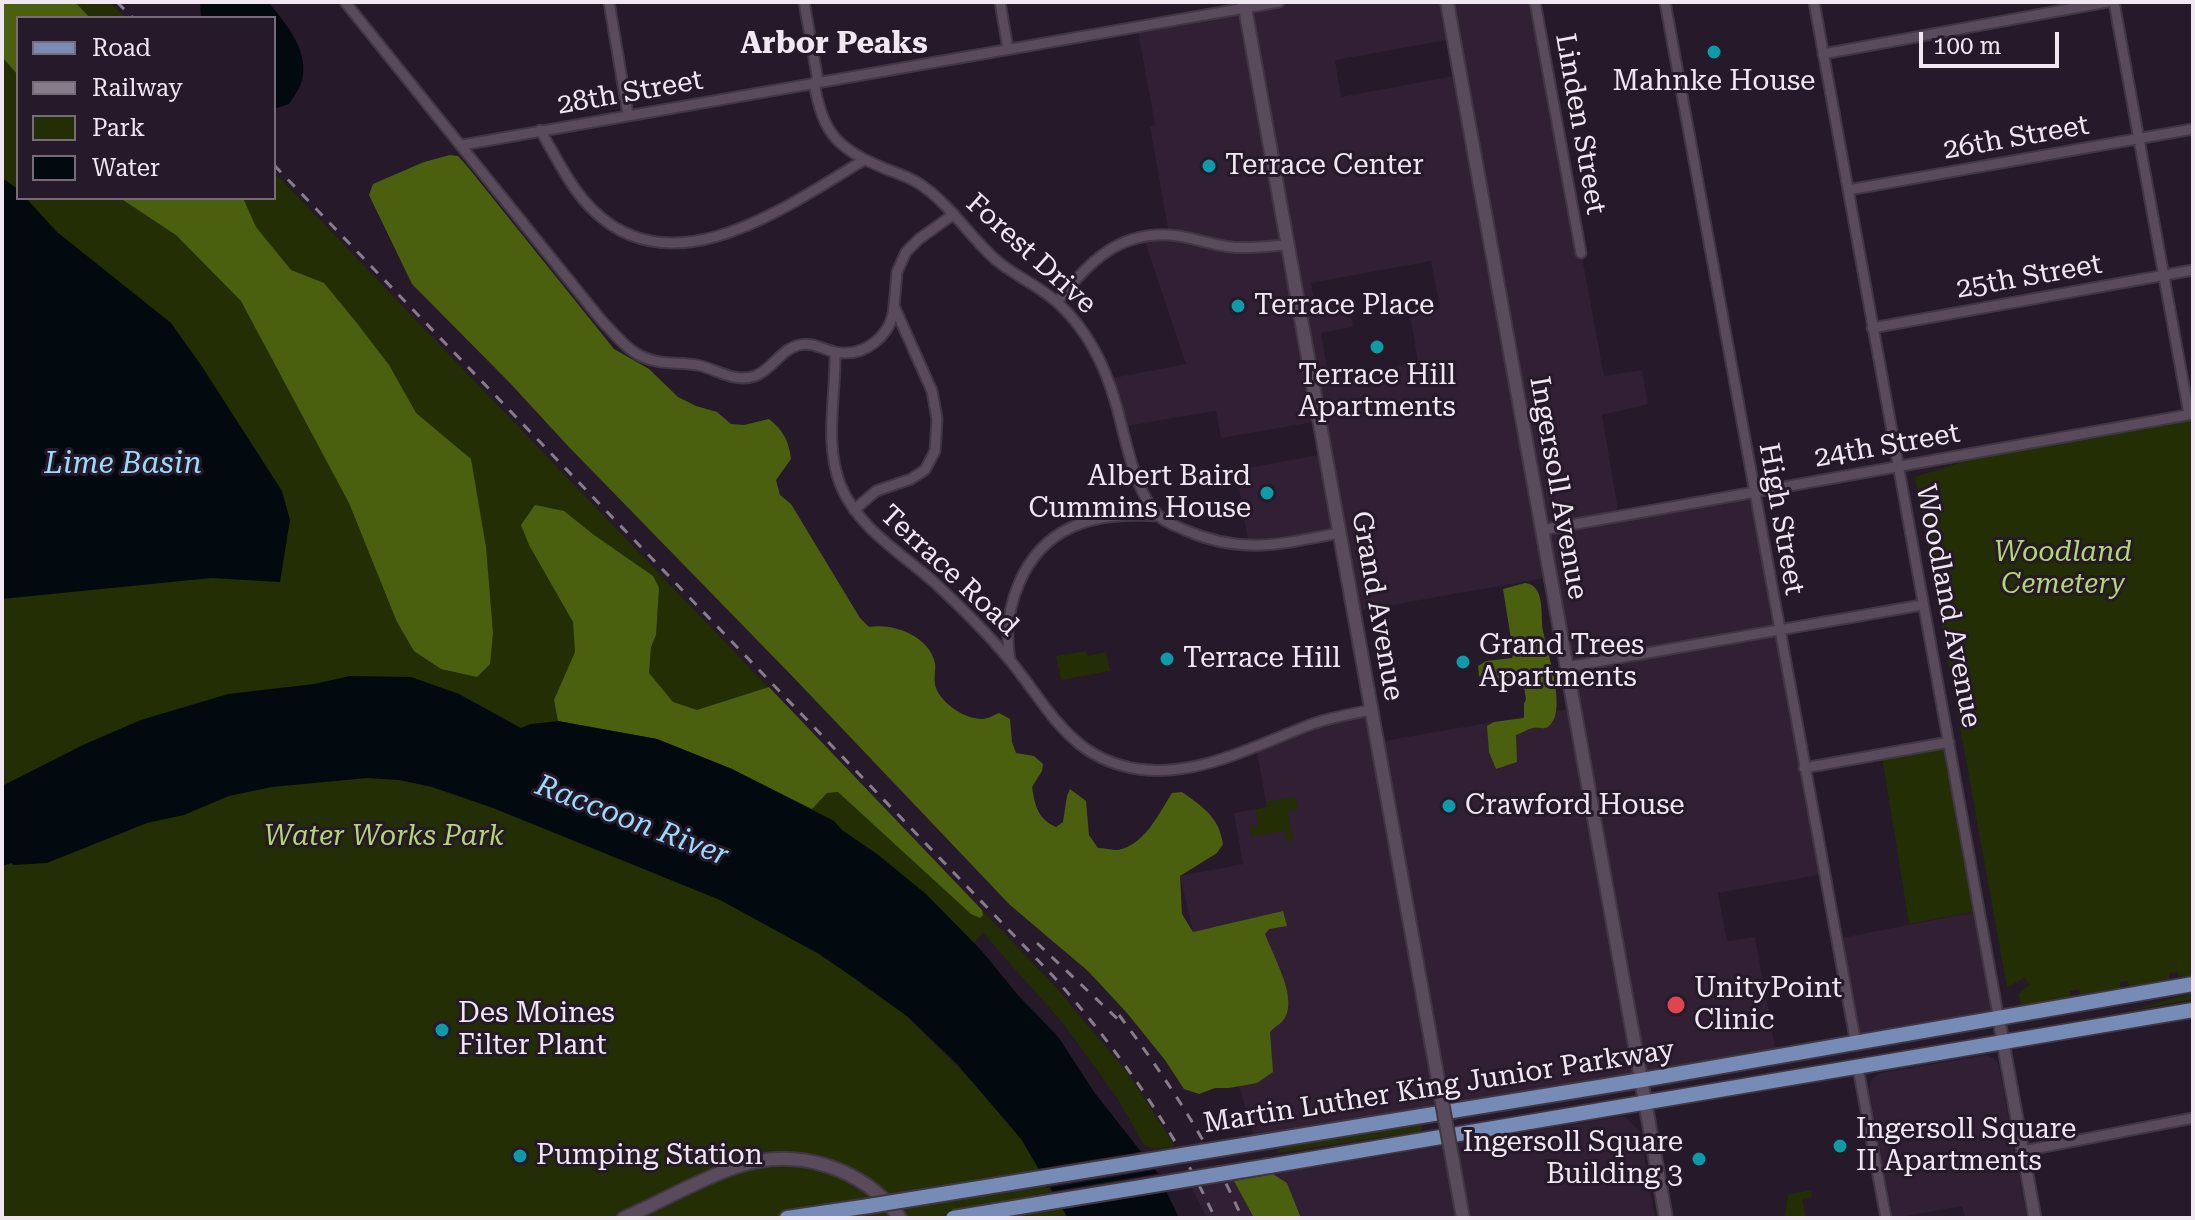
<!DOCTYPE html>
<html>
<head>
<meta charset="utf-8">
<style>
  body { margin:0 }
  #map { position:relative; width:2195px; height:1220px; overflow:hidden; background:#261929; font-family:"Roboto Serif",serif }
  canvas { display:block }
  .frame { position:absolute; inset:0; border:4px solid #f0e7f2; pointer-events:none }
  .legend { position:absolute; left:16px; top:16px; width:260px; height:184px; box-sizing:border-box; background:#261929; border:2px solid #776b79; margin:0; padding:10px 14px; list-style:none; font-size:24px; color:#f0e7f2 }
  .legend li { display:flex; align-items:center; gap:16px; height:40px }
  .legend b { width:40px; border:2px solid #776b79 }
  .scale { position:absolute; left:1919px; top:32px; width:140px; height:36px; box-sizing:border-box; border:4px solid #f0e7f2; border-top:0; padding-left:10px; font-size:24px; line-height:28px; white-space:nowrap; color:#f0e7f2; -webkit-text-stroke:6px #261929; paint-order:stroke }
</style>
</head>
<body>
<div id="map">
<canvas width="2195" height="1220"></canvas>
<div class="frame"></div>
<ul class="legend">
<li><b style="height:10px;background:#768bb6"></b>Road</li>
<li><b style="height:10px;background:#877c89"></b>Railway</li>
<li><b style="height:22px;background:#232e05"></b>Park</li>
<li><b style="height:22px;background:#020a0f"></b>Water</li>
</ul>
<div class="scale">100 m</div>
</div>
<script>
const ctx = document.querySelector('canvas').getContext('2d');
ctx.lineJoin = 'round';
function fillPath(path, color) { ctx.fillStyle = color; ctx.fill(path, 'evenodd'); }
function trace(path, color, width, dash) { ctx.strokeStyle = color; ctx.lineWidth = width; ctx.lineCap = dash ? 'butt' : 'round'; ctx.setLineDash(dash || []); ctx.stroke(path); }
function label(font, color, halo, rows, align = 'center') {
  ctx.font = font + ' "Roboto Serif",serif'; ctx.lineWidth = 6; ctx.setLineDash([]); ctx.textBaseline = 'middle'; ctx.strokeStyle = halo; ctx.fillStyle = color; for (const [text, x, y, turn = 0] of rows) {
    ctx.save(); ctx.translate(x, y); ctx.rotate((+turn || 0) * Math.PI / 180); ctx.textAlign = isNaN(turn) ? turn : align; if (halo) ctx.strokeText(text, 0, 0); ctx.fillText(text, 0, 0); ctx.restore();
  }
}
const built = new Path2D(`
  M1279 2H1535L1604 376 1642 370 1648 404 1602 415 1619 516 1754 492 1824 874 1718 893 1727 941 1755 937 1777 1057 1256 1143 1193 932 1180 876 1243 864 1234 813 1267 807 1256 748 1311 725 1371 710 1378 742 1574 708 1550 577 1353 612 1339 534 1249 547 1236 470 1324 454 1319 421 1221 438 1216 411 1121 427 1107 379 1186 364 1143 236 1169 234 1150 127 1155 125 1137 26ZM1453 39 1459 75 1341 97 1335 60ZM1431 261 1440 308 1410 314 1418 362 1329 378 1321 333 1353 327 1349 300 1315 305 1311 283Z
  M1974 912 1990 997 1999 1020 1856 1044 1836 939Z
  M1986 1055 1994 1058 1999 1066 2027 1218H1965L1962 1206 1893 1218 1869 1090 1871 1080 1880 1073Z
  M1624 1116 1640 1131 1655 1218H1301L1287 1183 1273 1174Z
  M1234 1181 1254 1218H1207L1192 1188Z`);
const green = new Path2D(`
  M2 2H110L125 18H18V198H274V172L1053 984 1128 1073 1175 1146 1154 1149 1144 1145 1118 1099 1062 1022 983 933 908 1018C947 1056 986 1093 1020 1137 1038 1162 1052 1191 1068 1218H2Z
  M2193 414V975L2179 977 2177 972 2169 973V979L2129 987 2128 981 2120 982V988L2080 995 2079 989 2070 991 2071 997 2021 1006 2018 994 2030 984 2024 978 2007 988 1915 477 2011 446Z
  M1086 651 1088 656 1106 652 1110 671 1061 680 1056 656Z
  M1949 742 1974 912 1909 924 1882 757Z
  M1296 797 1298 809 1288 811 1293 840 1286 842 1284 831 1251 837 1249 827 1258 825 1256 809 1267 808 1266 802Z
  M2193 993V999L2124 1012Z
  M1421 1125 1422 1131 1278 1153 1277 1150 1288 1147Z
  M1811 1190 1812 1197 1802 1199 1806 1218H1785L1788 1195Z`);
const forest = new Path2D(`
  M2 2H75L90 18H18V75L2 57Z
  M450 155 458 156 467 166 614 349 649 369 678 397 696 406 717 412 731 424 744 425 769 419C783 430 789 441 791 459L776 480 780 495 791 504 860 618 869 627C894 623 929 636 935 663 936 671 933 680 936 688 942 704 965 719 982 719 988 719 994 715 999 713L1010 719 1012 742 1016 753 1034 756 1043 764 1042 771 1032 787C1035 806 1038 819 1056 827L1063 822 1067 796 1070 789 1086 801 1089 835 1098 848C1104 848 1112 850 1118 850 1145 845 1159 813 1172 793L1182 792C1203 807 1219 817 1223 844L1217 853 1180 876 1182 914 1193 932 1283 911 1287 926 1269 929 1265 934C1272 954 1299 999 1284 1019 1281 1024 1274 1027 1270 1032L1273 1072 1257 1083 1229 1088H1215L1199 1094 1184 1089 1165 1060 1127 1013 1088 971 1010 905 795 679 568 446 509 382 412 284 369 195 373 184 424 162Z
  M120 198H243L256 227 291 270 324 283 356 322 389 365 416 413 471 459 486 547 493 633 490 664 477 677 441 669 414 651 397 622 349 503 241 301 176 235Z
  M535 505 564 511 594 535 653 576 659 588 656 635 651 647 649 673 673 702 697 710 769 687 982 910 983 915 980 918 971 914 838 792 827 793 812 809 732 769 657 739 558 721 554 700 575 652 573 622 529 545 521 525Z
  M1525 583C1546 585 1540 616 1543 631 1547 651 1566 708 1551 724 1545 731 1541 727 1533 728 1527 729 1522 733 1516 735L1517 762 1496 769 1489 752 1487 726 1494 722 1524 718V703L1526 700 1524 686 1516 685 1521 679 1519 673 1503 680 1489 675 1483 678 1479 676 1478 666 1486 661 1512 658 1516 645 1511 639 1503 589Z
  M1273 1174 1287 1183 1301 1218H1254L1234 1181Z`);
const water = new Path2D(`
  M200 2H268C284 21 307 48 303 75 302 86 294 96 289 104L274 109V18H201Z
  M2 178 18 189V198H26L57 232 171 323 201 365 282 491 290 520 280 582 211 578 2 599Z
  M350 676 411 677 459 694 521 728 531 724 558 721 657 739 732 769 834 821 842 830 877 854 926 894 981 950 1017 994 1059 1038 1094 1092 1157 1172 1179 1218H1068L1021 1139 957 1064 908 1017 854 978 819 954 720 900 493 808 432 787 399 780 367 778 272 787 229 796 184 815 147 823 47 863 13 865 12 863 2 866V786L85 744 141 720 228 694 314 684Z`);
const pier = new Path2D(`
  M1146 1151 1160 1169 1046 1188 1036 1169Z
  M1162 1173 1171 1191 1059 1210 1048 1192Z`);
const minor = new Path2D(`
  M345 2 602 321C614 333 627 350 643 357 660 365 678 362 697 365 717 369 733 383 755 376 773 369 781 349 799 345 813 342 822 349 835 352 865 358 892 335 894 306
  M609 2 628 115
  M804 2 818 81
  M1000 2 1008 49
  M1535 2 1581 253
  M1665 2 1856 1044
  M1814 2 1999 1020
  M2114 2 2189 414
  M1823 54 2107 2
  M814 82C822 134 838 149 886 169 899 174 913 178 924 187 952 207 970 237 996 260 1016 277 1042 287 1060 305 1089 332 1105 366 1116 404 1125 436 1134 492 1159 516 1166 523 1176 526 1185 530 1241 555 1282 544 1339 533
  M540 130C557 158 571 190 595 212 676 289 790 204 864 160
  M462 145 1279 2
  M1848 190 2193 129
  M1057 302C1087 264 1117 232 1169 235 1190 236 1210 245 1231 247 1249 249 1268 246 1287 245
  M1872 328 2193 270
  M835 352C836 396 824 441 840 484 858 529 902 553 936 584 961 607 986 632 1008 658 1033 687 1051 722 1082 746 1098 758 1118 766 1138 769 1198 778 1258 744 1312 724 1332 717 1351 714 1371 710
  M854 510 876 491 911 479 925 470 935 451 937 419 932 391 894 306 897 272 906 252 919 239 954 214
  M1542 530 2193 414
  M1010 660C1001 609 1023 549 1072 527 1098 515 1131 514 1159 516
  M1567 667 1922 605
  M1804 768 1949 742
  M1858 1068 1886 1218
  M2023 1151 2193 1118`);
const tertiary = new Path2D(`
  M1999 1020 2035 1218`);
const secondary = new Path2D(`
  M1244 2 1440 1091
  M1447 2 1666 1218
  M1452 1157 1463 1218
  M624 1218C661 1202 697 1180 736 1167 795 1146 863 1167 900 1218`);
const primary = new Path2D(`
  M1256 1143 1642 1080 2193 984
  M1269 1166 2193 1010
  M787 1218 869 1206`);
const rail = new Path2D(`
  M117 2 133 18
  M274 165 1053 976C1118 1049 1174 1129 1215 1218
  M1037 943 1124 1025
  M1119 1015C1167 1079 1210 1144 1242 1218`);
const secondaryBridge = new Path2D(`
  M1440 1091 1452 1157`);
const primaryBridge = new Path2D(`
  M869 1206 1256 1143
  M953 1218 1269 1166`);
const markers = [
  [1714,52,8,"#0f9aa8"],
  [1209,166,8,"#0f9aa8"],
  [1238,306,8,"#0f9aa8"],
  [1377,347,8,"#0f9aa8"],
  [1267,493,8,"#0f9aa8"],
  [1167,659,8,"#0f9aa8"],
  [1463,662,8,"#0f9aa8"],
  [1449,806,8,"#0f9aa8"],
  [1676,1005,10,"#e0444e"],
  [442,1030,8,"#0f9aa8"],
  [1840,1146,8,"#0f9aa8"],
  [520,1156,8,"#0f9aa8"],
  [1699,1159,8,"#0f9aa8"]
];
const poiNames = [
  ["Mahnke House",1714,82,"center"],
  ["Terrace Center",1225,166],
  ["Terrace Place",1254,306],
  ["Terrace Hill",1377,376,"center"],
  ["Apartments",1377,408,"center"],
  ["Albert Baird",1251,477,"right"],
  ["Cummins House",1251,509,"right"],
  ["Grand Trees",1479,646],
  ["Apartments",1479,678],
  ["Terrace Hill",1183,659],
  ["Crawford House",1465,806],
  ["UnityPoint",1694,989],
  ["Clinic",1694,1021],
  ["Des Moines",458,1014],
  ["Filter Plant",458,1046],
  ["Ingersoll Square",1856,1130],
  ["II Apartments",1856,1162],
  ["Ingersoll Square",1683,1143,"right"],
  ["Building 3",1683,1175,"right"],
  ["Pumping Station",536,1156]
];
const streetNames = [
  ["28th Street",630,93,-10],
  ["Linden Street",1580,124,80],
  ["26th Street",2016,138,-10],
  ["Forest Drive",1031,254,42],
  ["25th Street",2029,277,-10],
  ["24th Street",1887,446,-10],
  ["Ingersoll Avenue",1558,488,80],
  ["High Street",1781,519,80],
  ["Terrace Road",949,571,43],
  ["Grand Avenue",1377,606,80],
  ["Woodland Avenue",1948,606,79],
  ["Martin Luther King Junior Parkway",1439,1087,-9]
];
const parkNames = [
  ["Woodland",2063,553],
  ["Cemetery",2063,585],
  ["Water Works Park",384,837]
];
const neighbourhoodNames = [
  ["Arbor Peaks",834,44]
];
const waterNames = [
  ["Lime Basin",123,464],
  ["Raccoon River",632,821,21]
];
fillPath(built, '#311f34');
fillPath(green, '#232e05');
fillPath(forest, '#4a600f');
fillPath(water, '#020a0f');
fillPath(pier, '#261929');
trace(minor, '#403742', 13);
trace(tertiary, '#403742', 15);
trace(secondary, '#403742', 16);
trace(primary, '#403742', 18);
trace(minor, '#5a4b5c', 9);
trace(tertiary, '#5a4b5c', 11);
trace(secondary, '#5a4b5c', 12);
trace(primary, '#768bb6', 14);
trace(rail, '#877c89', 3, [10, 10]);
trace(secondaryBridge, '#403742', 16, []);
trace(primaryBridge, '#403742', 18, []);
trace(secondaryBridge, '#5a4b5c', 12);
trace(primaryBridge, '#768bb6', 14);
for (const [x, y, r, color] of markers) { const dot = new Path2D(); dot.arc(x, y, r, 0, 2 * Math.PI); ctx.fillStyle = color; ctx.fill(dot); trace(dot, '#261929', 3); }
label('28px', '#f0e7f2', '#261929', poiNames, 'left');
label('28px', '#f0e7f2', '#261929', streetNames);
label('italic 28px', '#b4d66f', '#261929', parkNames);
label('bold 30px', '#f0e7f2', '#261929', neighbourhoodNames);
label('italic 30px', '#98dbfc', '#261929', waterNames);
</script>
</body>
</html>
